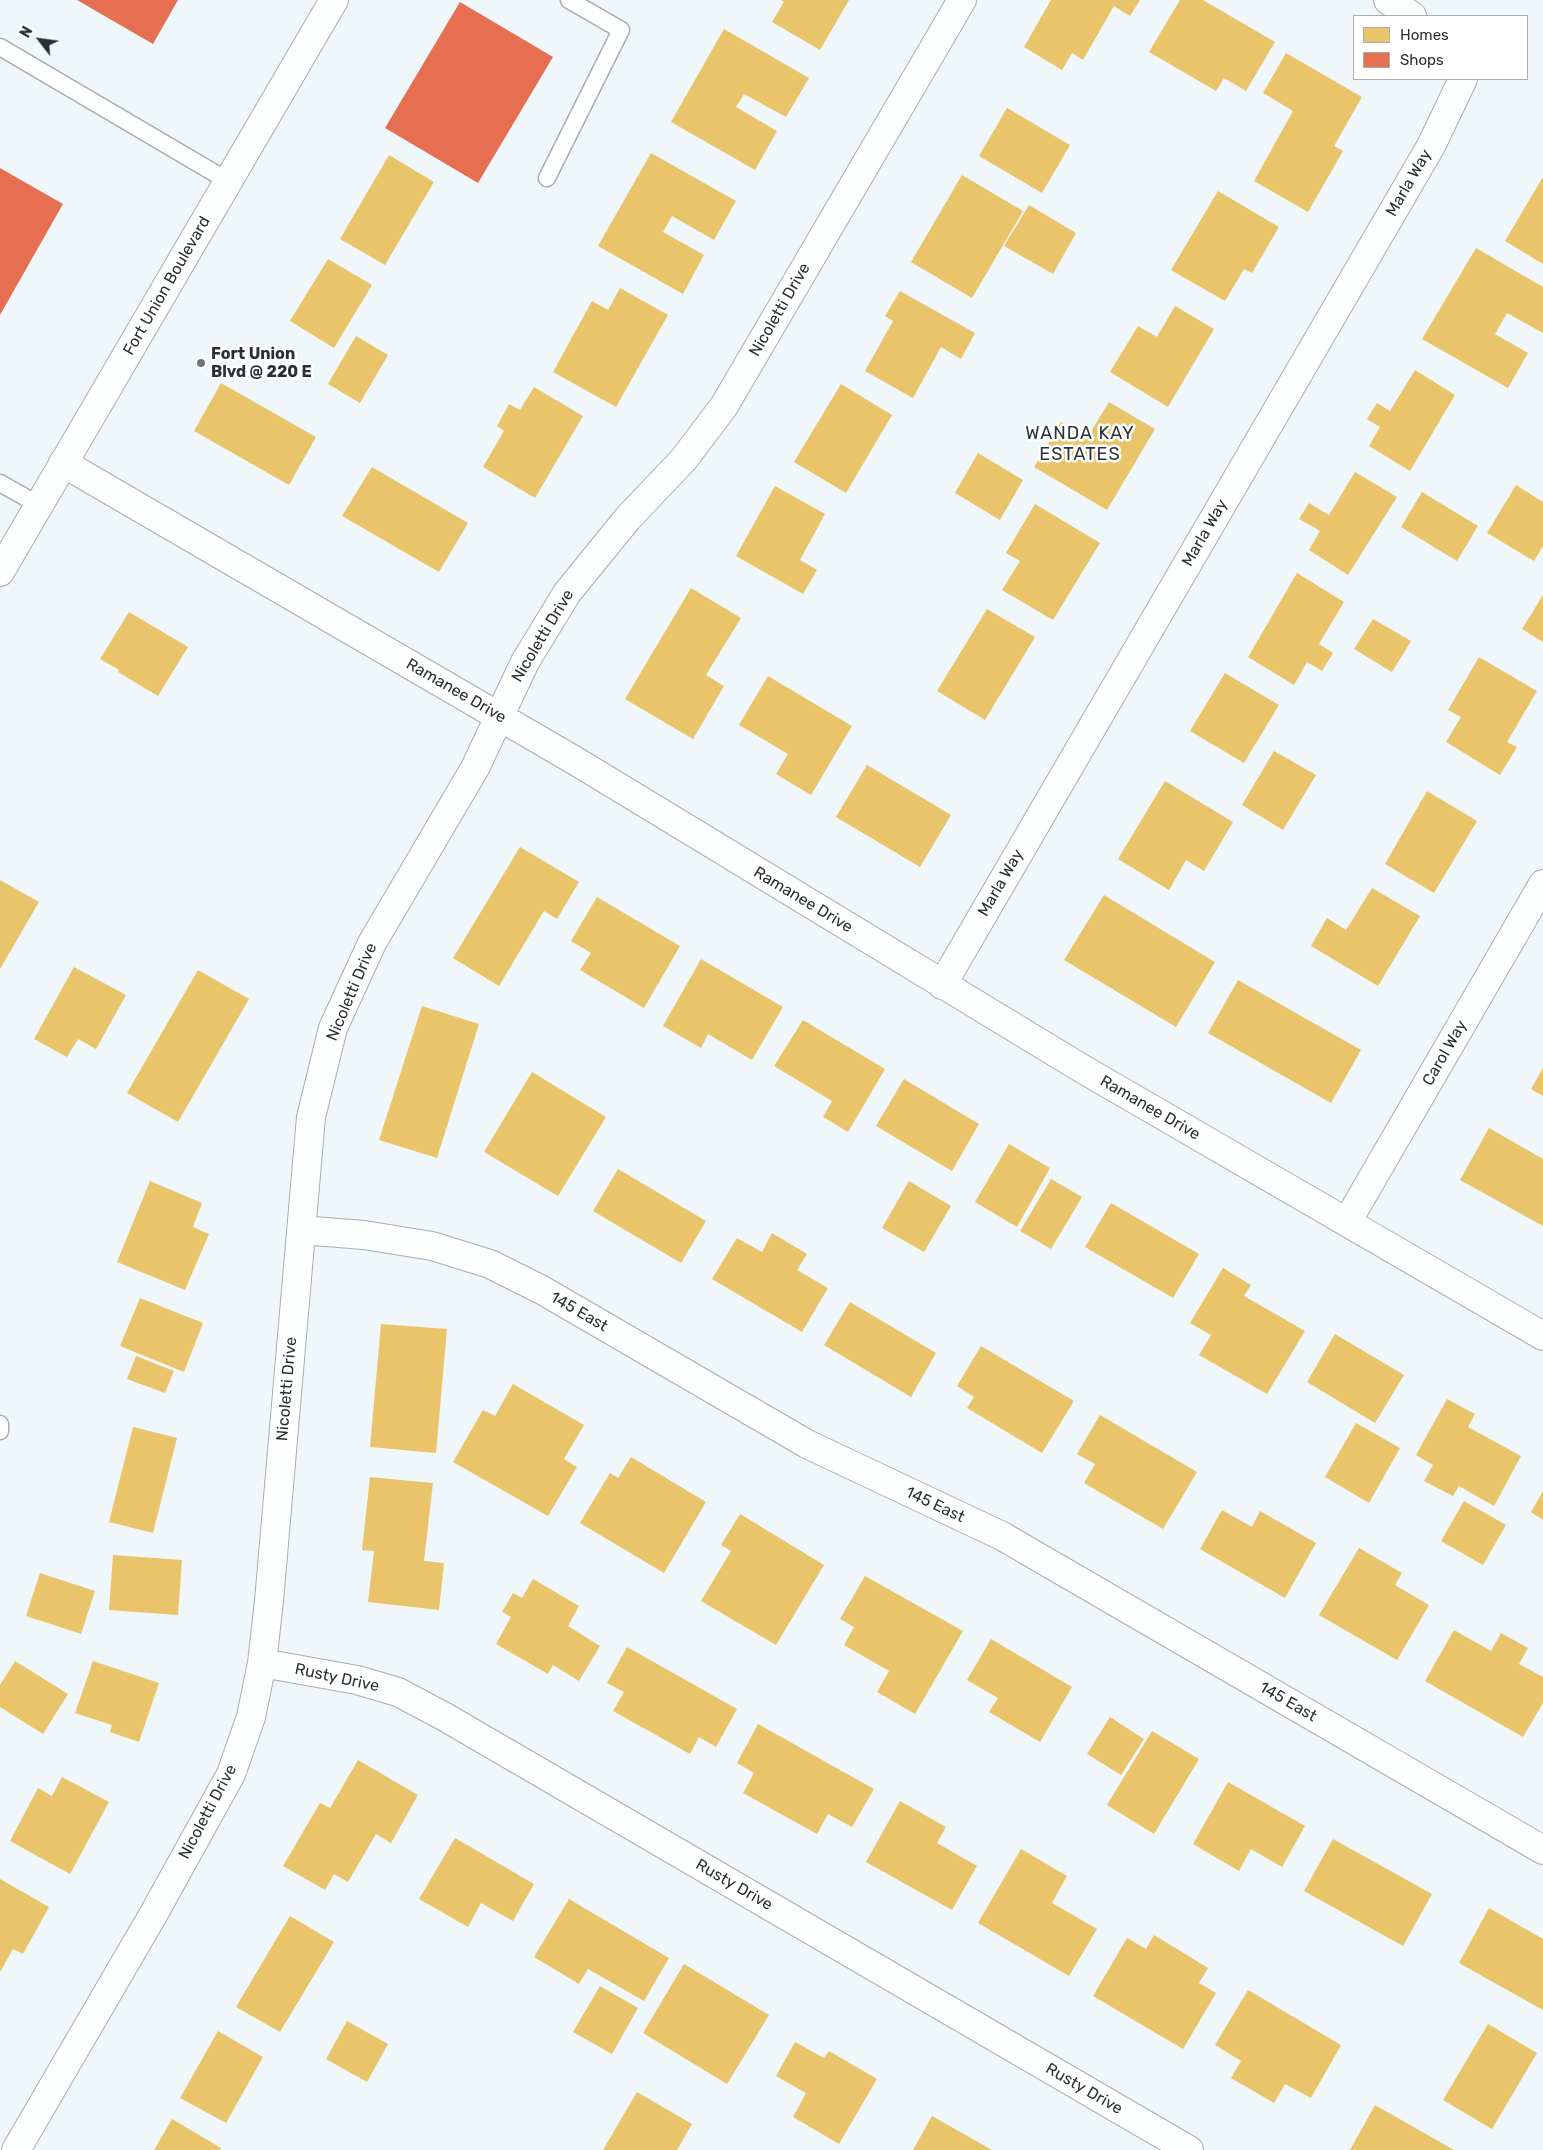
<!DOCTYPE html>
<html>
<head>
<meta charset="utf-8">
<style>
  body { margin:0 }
  #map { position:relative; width:1543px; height:2150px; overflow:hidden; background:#f0f7fa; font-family:Rubik,sans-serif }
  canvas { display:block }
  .legend { position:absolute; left:1353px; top:15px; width:175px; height:65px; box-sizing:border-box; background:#fff; border:1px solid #aaacad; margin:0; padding:6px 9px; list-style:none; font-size:15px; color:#2a3032 }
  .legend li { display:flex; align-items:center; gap:10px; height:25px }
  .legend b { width:25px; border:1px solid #aaacad }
  .north { position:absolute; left:15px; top:15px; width:50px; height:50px; -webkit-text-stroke:4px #fff; paint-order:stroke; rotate:300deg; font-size:14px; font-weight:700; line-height:20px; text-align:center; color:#2a3032 }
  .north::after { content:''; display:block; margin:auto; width:18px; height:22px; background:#2a3032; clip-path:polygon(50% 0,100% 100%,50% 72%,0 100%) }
</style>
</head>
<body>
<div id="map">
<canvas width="1543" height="2150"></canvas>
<ul class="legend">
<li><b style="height:14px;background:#e9c46a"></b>Homes</li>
<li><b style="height:14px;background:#e76f51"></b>Shops</li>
</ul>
<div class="north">N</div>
</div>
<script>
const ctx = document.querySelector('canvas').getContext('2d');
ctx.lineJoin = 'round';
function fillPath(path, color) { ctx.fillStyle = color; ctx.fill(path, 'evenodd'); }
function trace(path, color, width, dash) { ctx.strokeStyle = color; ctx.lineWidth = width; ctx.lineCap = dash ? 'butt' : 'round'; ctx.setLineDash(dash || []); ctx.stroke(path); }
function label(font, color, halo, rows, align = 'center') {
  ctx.font = font + ' Rubik,sans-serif'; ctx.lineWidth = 5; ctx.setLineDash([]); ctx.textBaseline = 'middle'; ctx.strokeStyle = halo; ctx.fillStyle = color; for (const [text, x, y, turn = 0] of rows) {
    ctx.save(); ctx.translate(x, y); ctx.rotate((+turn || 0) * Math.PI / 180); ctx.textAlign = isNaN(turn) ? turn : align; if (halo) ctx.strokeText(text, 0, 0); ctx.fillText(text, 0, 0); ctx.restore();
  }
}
const homes = new Path2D(`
  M781 0H849L820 50 772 22 784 2Z
  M1051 0H1140L1130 16 1114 6 1083 60 1072 53 1062 70 1024 47Z
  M1180 0H1203L1275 42 1246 91 1224 78 1216 91 1149 52Z
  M724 29 809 78 786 117 744 94 736 107 777 131 755 170 671 122Z
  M1286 53 1362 97 1334 146 1343 151 1308 212 1254 181 1293 111 1263 93Z
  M1007 108 1070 145 1042 193 979 156Z
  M651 153 736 201 714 240 672 216 663 232 704 255 683 294 598 246Z
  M389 155 434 182 385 265 340 239Z
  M962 175 1023 211 972 298 911 262Z
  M1543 177V264L1505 241Z
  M1218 191 1279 227 1252 273 1244 269 1225 301 1171 270Z
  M1029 205 1076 233 1053 274 1004 246Z
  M1476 248 1543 287V333L1507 313 1495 334 1528 353 1508 388 1422 339Z
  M328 259 372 285 334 348 290 321Z
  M620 288 668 315 616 407 553 372 592 301 608 310Z
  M900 291 975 333 961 359 941 347 913 398 865 371 893 321 885 316Z
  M1175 306 1214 329 1168 407 1110 372 1138 326 1157 337Z
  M356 336 388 355 360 403 328 384Z
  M1415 370 1455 395 1410 471 1369 446 1380 427 1367 419 1377 403 1390 411Z
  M221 383 316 437 289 485 194 431Z
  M841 384 892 415 846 493 794 462Z
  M534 387 583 416 535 498 483 467 504 431 497 426 509 404 520 410Z
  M1109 402 1155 429 1107 510 1034 467 1061 422 1087 438Z
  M978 453 1023 480 1000 520 955 493Z
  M372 467 468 523 439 572 342 516Z
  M1355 472 1397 497 1348 575 1309 550 1320 531 1299 519 1309 503 1329 515Z
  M1516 485 1543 502V546L1534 561 1487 533Z
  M775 486 825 514 800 560 817 570 803 594 736 556Z
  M1422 492 1478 526 1457 561 1401 527Z
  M1035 504 1100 543 1053 620 1002 590 1020 561 1006 553Z
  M1297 573 1344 602 1319 644 1333 653 1322 671 1307 662 1294 685 1248 657Z
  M691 588 741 618 706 675 724 686 693 739 625 699Z
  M1543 595V642L1522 629Z
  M987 609 1035 637 985 720 937 691Z
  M129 612 188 647 158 696 118 672 119 670 100 659Z
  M1373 619 1411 641 1392 672 1354 649Z
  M1479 657 1537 691 1507 742 1517 747 1500 775 1446 742 1461 717 1448 710Z
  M1225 673 1279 705 1244 763 1190 731Z
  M768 676 852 726 811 795 776 774 788 754 739 725Z
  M1274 751 1316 775 1283 830 1242 805Z
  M867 765 951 815 920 867 836 817Z
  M1165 781 1233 822 1204 871 1186 860 1169 890 1118 859Z
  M1427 791 1477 821 1434 893 1385 864Z
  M520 847 579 882 557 919 544 911 499 986 453 958Z
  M0 880 39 902 0 969Z
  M1372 888 1420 916 1378 986 1311 946 1327 918 1346 930Z
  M1104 895 1215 962 1176 1027 1064 960Z
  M597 897 680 946 644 1008 580 970 591 953 571 941Z
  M701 959 783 1007 752 1060 708 1034 701 1048 663 1026Z
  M74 967 126 995 96 1049 78 1039 67 1057 34 1039Z
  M198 970 249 999 178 1122 127 1093Z
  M1238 980 1361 1050 1331 1103 1208 1033Z
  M422 1006 479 1024 437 1158 379 1140Z
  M803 1020 885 1069 848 1132 823 1117 832 1101 774 1066Z
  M1543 1068V1096L1531 1089Z
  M532 1072 606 1117 558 1196 484 1152Z
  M904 1079 979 1124 952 1171 876 1126Z
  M1489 1128 1543 1159V1226L1460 1180Z
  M1009 1144 1050 1168 1017 1227 975 1202Z
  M618 1169 706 1221 681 1263 593 1211Z
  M1051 1179 1082 1197 1051 1249 1020 1231Z
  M150 1181 202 1203 193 1227 209 1234 185 1290 117 1262Z
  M909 1181 951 1206 924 1252 882 1228Z
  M1111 1203 1199 1254 1173 1298 1085 1247Z
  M772 1233 807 1254 797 1270 828 1288 802 1332 712 1279 737 1238 762 1252Z
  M1223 1268 1251 1285 1244 1296 1305 1331 1267 1394 1199 1355 1211 1335 1190 1323Z
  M140 1298 203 1323 184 1372 120 1346Z
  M850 1302 936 1353 911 1397 824 1345Z
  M381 1324 447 1329 436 1453 370 1447Z
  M1335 1334 1404 1375 1375 1423 1307 1382Z
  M981 1346 1074 1401 1042 1453 967 1408 974 1397 957 1386Z
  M136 1356 174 1371 165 1393 127 1379Z
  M513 1384 584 1425 564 1459 577 1467 548 1516 453 1462 483 1410 495 1416Z
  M1447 1399 1475 1414 1468 1427 1521 1456 1494 1506 1459 1486 1453 1496 1424 1481 1433 1465 1416 1455Z
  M1100 1415 1197 1472 1163 1529 1084 1483 1095 1464 1077 1454Z
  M1356 1423 1400 1448 1369 1503 1325 1477Z
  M133 1427 177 1438 153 1533 109 1522Z
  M631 1457 706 1502 664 1573 580 1523 610 1473 618 1478Z
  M370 1477 433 1483 424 1561 444 1563 439 1610 368 1602 374 1551 362 1550Z
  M1543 1491V1520L1531 1512Z
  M1464 1501 1506 1525 1483 1565 1441 1541Z
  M1222 1510 1252 1527 1260 1511 1316 1543 1285 1598 1200 1549Z
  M740 1514 824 1565 776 1645 701 1601 731 1551 721 1545Z
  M1359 1548 1402 1573 1395 1585 1429 1605 1397 1660 1319 1615Z
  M113 1555 182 1560 178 1615 109 1610Z
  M40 1573 95 1591 81 1634 26 1616Z
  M865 1576 963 1631 915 1714 877 1692 889 1671 844 1645 854 1627 840 1619Z
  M533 1579 579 1606 568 1626 600 1646 579 1681 553 1665 548 1674 496 1644 511 1617 502 1612 513 1593 522 1598Z
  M1454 1630 1491 1651 1501 1633 1528 1648 1519 1664 1543 1677V1703L1523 1737 1425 1681Z
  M991 1639 1072 1687 1040 1742 989 1712 998 1698 967 1680Z
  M627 1647 737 1709 716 1747 699 1737 690 1754 613 1711 624 1692 607 1683Z
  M15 1661 68 1694 43 1734 0 1707V1685Z
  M93 1661 159 1683 139 1742 110 1732 112 1725 75 1713Z
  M1110 1717 1144 1739 1121 1775 1087 1754Z
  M758 1724 874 1789 852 1827 828 1814 817 1834 743 1793 754 1773 737 1763Z
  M1152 1731 1199 1759 1154 1834 1107 1805Z
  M358 1760 418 1795 391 1843 376 1834 348 1882 334 1874 325 1890 283 1866 320 1803 330 1808Z
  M62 1777 109 1802 70 1874 10 1841 38 1788 52 1796Z
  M1228 1782 1305 1826 1282 1867 1251 1849 1239 1871 1193 1844Z
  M900 1801 946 1827 937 1843 977 1866 952 1910 866 1862Z
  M455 1838 534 1884 513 1921 481 1903 468 1927 419 1899Z
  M1333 1839 1432 1894 1403 1946 1304 1891Z
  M1021 1849 1067 1876 1052 1903 1097 1929 1069 1976 978 1923Z
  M0 1879 49 1907 23 1954 13 1949 0 1972Z
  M569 1899 669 1958 644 2001 588 1969 579 1984 534 1957Z
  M1489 1908 1543 1939V2010L1459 1963Z
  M290 1916 334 1942 280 2032 236 2007Z
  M1154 1935 1208 1968 1199 1983 1216 1993 1183 2049 1093 1996 1127 1938 1146 1949Z
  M684 1964 769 2015 727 2084 643 2033Z
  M600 1986 638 2008 612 2054 573 2032Z
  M1248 1990 1341 2045 1311 2098 1285 2084 1274 2103 1231 2078 1241 2061 1215 2045Z
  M347 2021 388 2044 367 2082 326 2059Z
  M1488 2024 1537 2053 1492 2129 1443 2100Z
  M218 2031 263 2057 226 2123 180 2098Z
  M795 2042 824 2058 829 2051 877 2079 839 2144 793 2117 806 2093 776 2076Z
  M637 2092 692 2124 677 2150H603Z
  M1375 2105 1454 2150H1350Z
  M932 2116 992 2150H913Z
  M172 2119 221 2148 220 2150H154Z`);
const shops = new Path2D(`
  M77 0H178L153 44Z
  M460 2 553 57 478 183 385 128Z
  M0 168 63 204 0 315Z`);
const service = new Path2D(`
  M0 47 228 181
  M547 178 621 30 569 0
  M0 483 39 505
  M0 1424V1431`);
const minor = new Path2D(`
  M1388 0 1412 16
  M63 463 579 763 1081 1068 1543 1336
  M942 985 1431 146 1463 79
  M1347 1222 1543 884
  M301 1230 364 1235 432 1246 490 1264 542 1290 807 1444 1002 1536 1543 1850
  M262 1663 357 1680 398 1692 445 1717 1189 2150
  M16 2150 153 1915 231 1774 251 1717 262 1663 269 1601 311 1117 333 1028 372 943 475 768 525 662 567 593 628 518 684 459 724 406 962 0`);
const primary = new Path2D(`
  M0 572 334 0`);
const markers = [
  [201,363,5,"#6f7678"]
];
const streetNames = [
  ["Marla Way",1409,183,-60],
  ["Fort Union Boulevard",167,286,-60],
  ["Nicoletti Drive",780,310,-60],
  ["Marla Way",1205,533,-60],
  ["Nicoletti Drive",543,636,-59],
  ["Ramanee Drive",456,691,30],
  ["Marla Way",1001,883,-60],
  ["Ramanee Drive",803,900,31],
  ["Nicoletti Drive",352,992,-67],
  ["Carol Way",1445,1053,-60],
  ["Ramanee Drive",1150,1108,30],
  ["145 East",579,1312,30],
  ["Nicoletti Drive",287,1389,-85],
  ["145 East",935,1505,25],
  ["Rusty Drive",337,1678,12],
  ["145 East",1288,1702,30],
  ["Nicoletti Drive",208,1812,-62],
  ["Rusty Drive",734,1885,30],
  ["Rusty Drive",1084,2089,30]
];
const poiNames = [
  ["Fort Union",211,354],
  ["Blvd @ 220 E",211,372]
];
const neighbourhoodNames = [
  ["WANDA KAY",1080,434],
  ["ESTATES",1080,455]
];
fillPath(homes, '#e9c46a');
fillPath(shops, '#e76f51');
trace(service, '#a7adb0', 19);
trace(minor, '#a7adb0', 30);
trace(primary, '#a7adb0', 30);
trace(service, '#fdfefe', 16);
trace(minor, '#fdfefe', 28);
trace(primary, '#fdfefe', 28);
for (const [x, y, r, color] of markers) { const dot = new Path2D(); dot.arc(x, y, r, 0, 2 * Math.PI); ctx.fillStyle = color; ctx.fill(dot); trace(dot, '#fff', 2); }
label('16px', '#2a3032', '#fff', streetNames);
label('bold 16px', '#2a3032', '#fff', poiNames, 'left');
ctx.letterSpacing = '1px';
label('18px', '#273338', '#fff', neighbourhoodNames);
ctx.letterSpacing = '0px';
</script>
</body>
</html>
